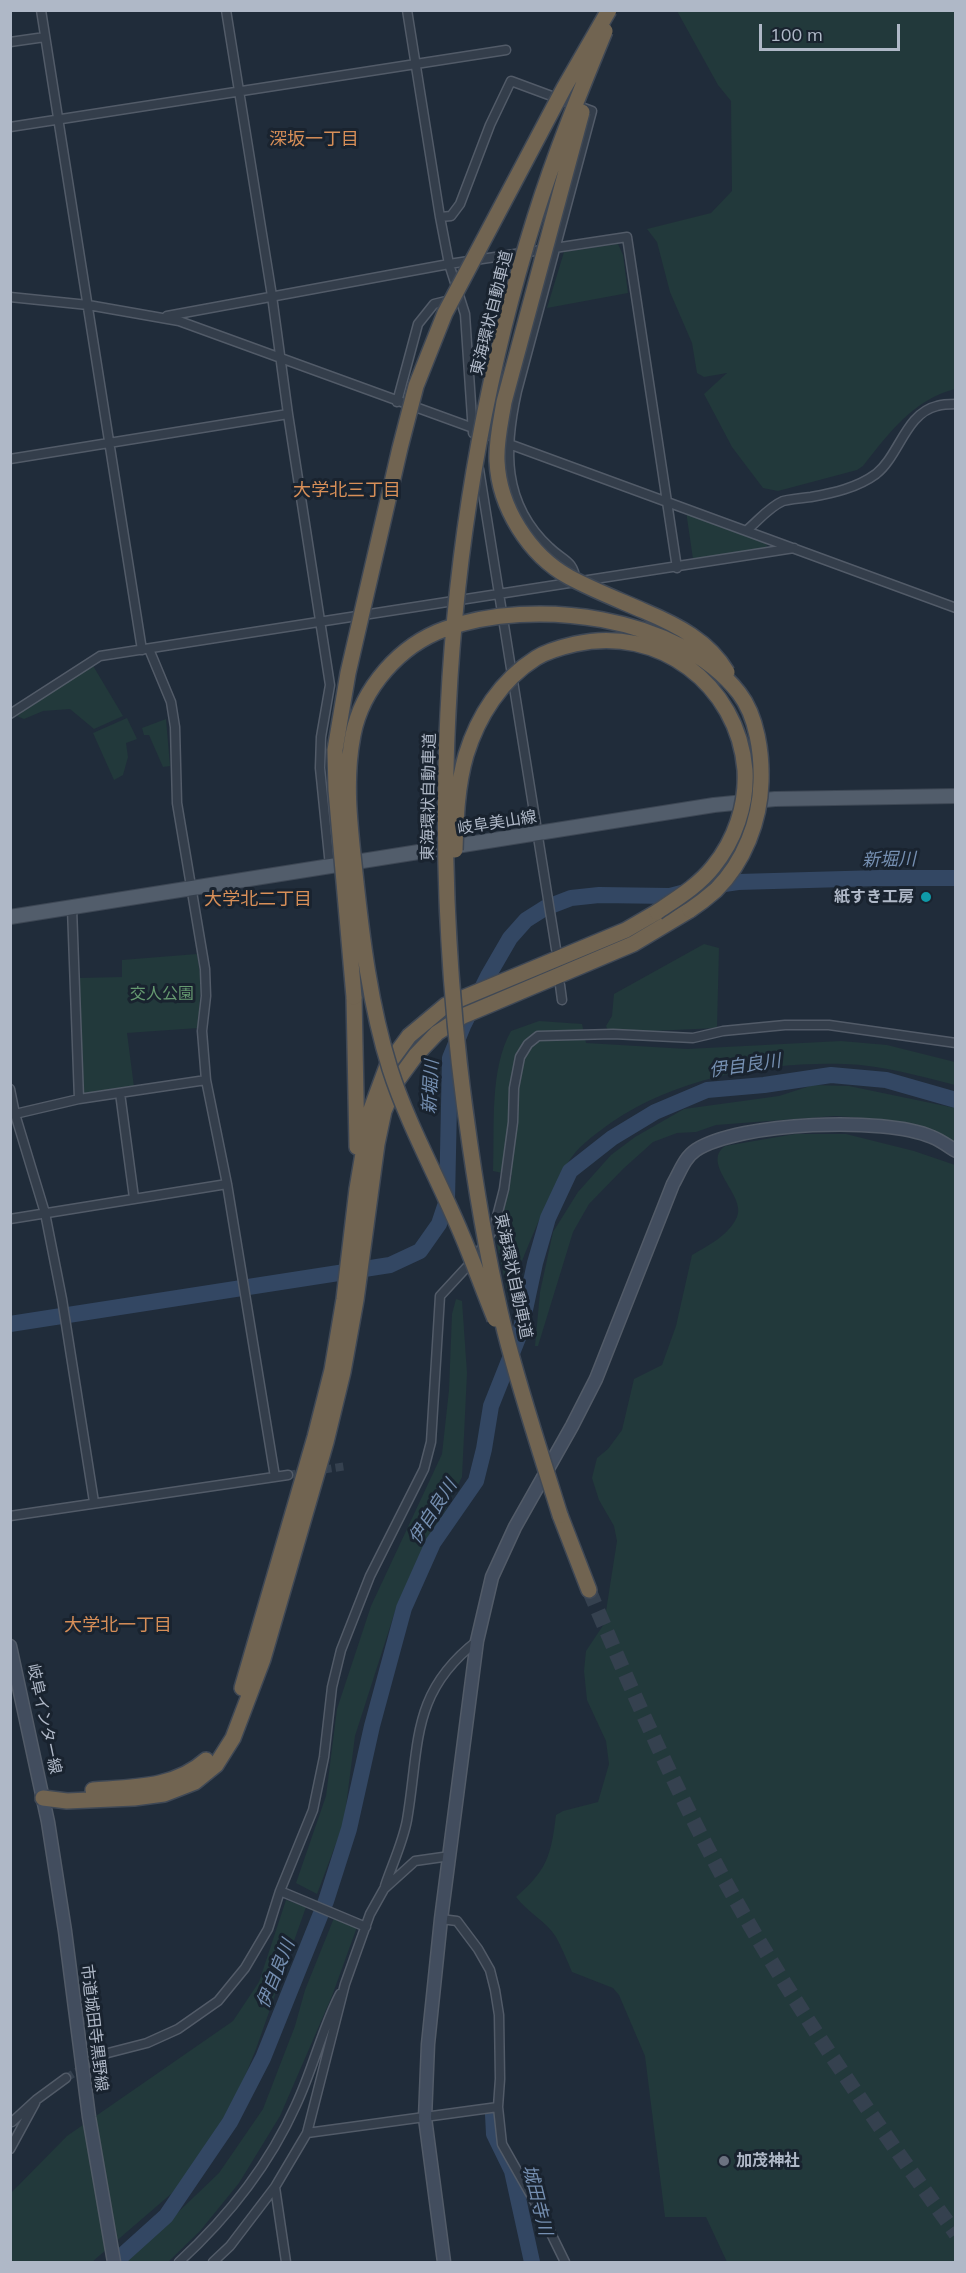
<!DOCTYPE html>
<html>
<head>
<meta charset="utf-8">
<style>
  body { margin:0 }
  #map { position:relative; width:966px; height:2273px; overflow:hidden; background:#202c3a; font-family:Mulish,sans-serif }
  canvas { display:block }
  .frame { position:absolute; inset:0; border:12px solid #afb8c7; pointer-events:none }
  .scale { position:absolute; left:759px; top:24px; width:141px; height:27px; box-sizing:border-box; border:3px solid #afb8c7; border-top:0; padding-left:8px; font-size:18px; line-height:21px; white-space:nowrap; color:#afb8c7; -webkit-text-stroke:4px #19232f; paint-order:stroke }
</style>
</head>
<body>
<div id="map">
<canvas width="966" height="2273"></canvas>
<div class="frame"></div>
<div class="scale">100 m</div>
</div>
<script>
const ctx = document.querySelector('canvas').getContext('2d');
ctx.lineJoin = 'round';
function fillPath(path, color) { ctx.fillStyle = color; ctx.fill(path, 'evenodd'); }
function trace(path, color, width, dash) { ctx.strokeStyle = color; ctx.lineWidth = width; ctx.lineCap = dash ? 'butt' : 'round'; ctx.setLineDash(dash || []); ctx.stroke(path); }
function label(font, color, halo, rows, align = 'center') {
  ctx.font = font + ' Mulish,"Noto Sans JP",sans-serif'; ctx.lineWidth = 6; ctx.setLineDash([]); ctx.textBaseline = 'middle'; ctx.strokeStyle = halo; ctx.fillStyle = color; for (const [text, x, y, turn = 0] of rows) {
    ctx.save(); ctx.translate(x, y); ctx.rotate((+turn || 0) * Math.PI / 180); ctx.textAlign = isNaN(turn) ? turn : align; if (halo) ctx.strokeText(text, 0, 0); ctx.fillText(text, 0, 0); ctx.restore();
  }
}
const green = new Path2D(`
  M677 11H955V389C913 400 889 433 863 466L857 470 778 491 763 488 732 447 704 394 727 373 704 377 697 373 692 343 670 292 657 242 647 229 711 213 732 191 731 101 718 85Z
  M618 244 623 255 628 293 547 308 564 252Z
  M686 511 766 540 767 548 693 559Z
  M92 664 123 716 94 729 70 709 43 711 24 719 17 716Z
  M127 718 137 739 126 743 128 757 123 775 114 780 93 733Z
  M166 719 170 766 163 767 149 735H144L142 728Z
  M704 944 719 948 717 1028 609 1033 606 1026 612 1016 614 994Z
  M197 954 201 979 198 1028 127 1033 134 1087 82 1095 78 978 122 977V960Z
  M539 1021 582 1024 586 1043 687 1049 841 1041 887 1045 955 1062V1085C919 1076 882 1065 844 1064 764 1062 679 1077 612 1122 597 1133 582 1143 571 1158 566 1165 562 1174 558 1182 538 1218 524 1257 508 1295L496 1240 507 1190 512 1175 493 1171C495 1127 489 1070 511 1031Z
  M813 1085 849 1086 955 1108V1142L925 1129 879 1119 835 1116 716 1125 696 1132 677 1133 653 1142 623 1169 589 1204 573 1232 538 1346H535L540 1292 553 1232 578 1192 611 1155 635 1137 684 1109 779 1096Z
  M795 1134H846L914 1151 955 1165V2262H727L706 2217H665L645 2056 619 1995 613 1988 572 1972C567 1960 562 1948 556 1937 546 1921 527 1912 516 1897 547 1870 551 1856 556 1815L563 1811 598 1802 609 1764 606 1741 587 1700 584 1671 586 1651 604 1624 617 1541 614 1526 599 1500 592 1478 597 1458 608 1449 622 1430 634 1379 662 1365 676 1326 692 1255C709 1245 728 1236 737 1217 747 1196 700 1164 725 1146Z
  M456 1299 462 1301 467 1373 462 1477 397 1605 355 1736 344 1822 317 1894 296 1883 326 1796 337 1709 371 1606 442 1454 449 1390 452 1314Z
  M286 1900 306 1907 256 2049 233 2106 186 2181 92 2262H11V2193L67 2136 233 2021 259 1982Z
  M334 1918 357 1927 332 1996 280 2116 239 2183 200 2231 168 2262H126L219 2173 263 2109 295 2026 305 1990Z`);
const river = new Path2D(`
  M10 1324 390 1265 420 1251 439 1224 447 1200 450 1058 463 1026 488 976 510 938 526 920 545 908 571 898 599 895 670 896 704 887 738 882 880 878H956
  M493 2114 494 2134 512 2171 532 2262
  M115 2262 166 2216 230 2122 263 2058 326 1901 349 1829 372 1726 404 1608 433 1543 476 1481 484 1449 491 1406 520 1333 535 1263 548 1218 570 1171 612 1138 655 1112 707 1090 764 1085 831 1075 886 1080 956 1100`);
const streetTunnel = new Path2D(`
  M288 1475 347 1466
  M66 2078 108 2053`);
const highwayTunnel = new Path2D(`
  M589 1590C631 1689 674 1787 725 1881 792 2004 874 2120 956 2234`);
const street = new Path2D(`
  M41 10 142 650
  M226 10 272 296 288 414 330 685 321 737 320 768 330 866
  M407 10 440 217 449 264 465 314 473 433
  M10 42 45 37
  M10 127 506 50
  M440 217 451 216 460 204 490 125 511 81 592 111 517 391C504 449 502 503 549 547 563 561 573 559 576 581
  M10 297 88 305 179 321 473 428 509 444 956 608
  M167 316 449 264 627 237 677 568
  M397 402 418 324 434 304 454 299
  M10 459 288 414
  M479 469 556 949
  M747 530C759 520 769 507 783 501 792 499 802 498 811 497 833 493 857 488 876 474 899 456 906 413 937 406 943 404 950 404 956 404
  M149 649 171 702 175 727 177 803 205 969 206 996 202 1031 206 1080 227 1184 275 1477
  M10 714 100 656 794 548
  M72 908 79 1099
  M560 985 562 1000
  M10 1089 15 1114 45 1213 62 1299 94 1502
  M120 1093 134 1198
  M15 1114 79 1099 206 1080
  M10 1219 227 1184
  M10 1516 288 1475
  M385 1886C392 1865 403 1842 407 1820 420 1744 410 1693 477 1641
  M280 1891 366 1927
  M441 1919 457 1921 478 1949 490 1970 495 1990 499 2015 500 2079 498 2107 502 2144 541 2213 565 2262
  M108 2053 147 2043 178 2029 218 2001 245 1968 268 1929 280 1891 313 1810 324 1757 332 1687 341 1650 370 1576 424 1469 431 1442 440 1296 476 1257 494 1228 504 1189 513 1122 514 1088 520 1057 528 1044 538 1036 613 1034 693 1038 723 1031 785 1025H829L956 1043
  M12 2122 36 2100 66 2078
  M307 2133 498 2107
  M10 2149 35 2103
  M179 2262C227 2218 269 2165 296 2105 313 2069 322 2029 340 1994
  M213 2262 230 2246 275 2187
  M286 2262 275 2187 307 2133 345 1984 370 1914 384 1889 415 1861 450 1856`);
const secondary = new Path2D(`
  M10 1646 48 1822 65 1931 89 2117 114 2262
  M444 2262 425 2118 428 2044 441 1919 477 1641 492 1577 515 1527 572 1426 596 1379 673 1184C680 1172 684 1158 696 1150 740 1122 884 1116 932 1137 940 1140 948 1146 956 1151`);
const primary = new Path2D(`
  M10 917 714 805 775 799 956 796`);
const highway = new Path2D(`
  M354 997 357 1147
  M560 1515 589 1590
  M242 1688 315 1437 332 1370 344 1299 357 1189 370 1112 387 1066 409 1036 446 1005 626 930 657 912
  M93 1790C133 1787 175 1788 206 1760
  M43 1798 67 1801 134 1798 164 1794 195 1782 216 1765 233 1738 263 1659 326 1442 343 1372 356 1300 377 1144 384 1111 397 1081 416 1055 437 1033 463 1016 633 944 690 910`);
const highwayBridge = new Path2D(`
  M582 112 504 402C501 421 496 441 497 461 499 507 529 555 569 577 593 590 619 600 644 611 677 625 709 641 727 672
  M455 850C456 818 457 786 466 755 478 716 501 680 536 658 547 651 562 647 575 644 658 625 738 684 745 770 747 805 735 840 713 867 698 886 676 899 657 912
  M354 997 336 790 335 750 348 673 400 448 416 386 445 313 564 88 609 10
  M495 1319C483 1290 473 1261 461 1233 438 1178 408 1125 390 1069 370 1005 362 939 355 873 350 827 344 781 353 735 362 688 400 645 445 629 533 597 678 615 739 693 757 716 762 754 761 782 760 821 744 862 716 890 708 897 699 904 690 910
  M560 1515C541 1454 521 1394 505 1332 490 1271 479 1208 470 1145 424 837 441 515 535 217 555 153 580 92 605 31`);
const markers = [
  [926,897,6,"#0f9aa8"],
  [724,2161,6,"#6b7280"]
];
const streetNames = [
  ["東海環状自動車道",492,313,-76],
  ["東海環状自動車道",429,797,-89],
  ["岐阜美山線",497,823,-9],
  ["東海環状自動車道",513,1276,78],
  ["岐阜インター線",44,1719,78],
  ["市道城田寺黒野線",94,2028,83]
];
const poiNames = [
  ["紙すき工房",914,897],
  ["加茂神社",736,2161,"left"]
];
const parkNames = [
  ["交人公園",162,994]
];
const neighbourhoodNames = [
  ["深坂一丁目",314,140],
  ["大学北三丁目",347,491],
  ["大学北二丁目",258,900],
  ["大学北一丁目",118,1626]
];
const waterNames = [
  ["新堀川",889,860,-1],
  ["伊自良川",745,1066,-8],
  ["新堀川",431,1087,-87],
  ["伊自良川",433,1512,-57],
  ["伊自良川",276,1974,-68],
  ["城田寺川",537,2200,76]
];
fillPath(green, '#22393b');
trace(river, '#334763', 16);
trace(streetTunnel, '#35414f', 8, [8, 4]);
trace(highwayTunnel, '#35414f', 15, [15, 8]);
trace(street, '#525b68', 11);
trace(secondary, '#525b68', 15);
trace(primary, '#3d4754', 16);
trace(highway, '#3f4855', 18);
trace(street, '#343e4b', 8);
trace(secondary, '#424d5e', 12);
trace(primary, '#525d6b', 14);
trace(highway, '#716451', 15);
trace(highwayBridge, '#3f4855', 18, []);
trace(highwayBridge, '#716451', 15);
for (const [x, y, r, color] of markers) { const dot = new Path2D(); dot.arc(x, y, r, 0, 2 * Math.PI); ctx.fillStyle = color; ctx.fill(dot); trace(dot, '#19232f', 2); }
label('16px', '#afb8c7', '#19232f', streetNames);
label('bold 16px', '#afb8c7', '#19232f', poiNames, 'right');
label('16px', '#659970', '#19232f', parkNames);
label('18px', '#d88f58', '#19232f', neighbourhoodNames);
label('italic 18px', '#758fb1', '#19232f', waterNames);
</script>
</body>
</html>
